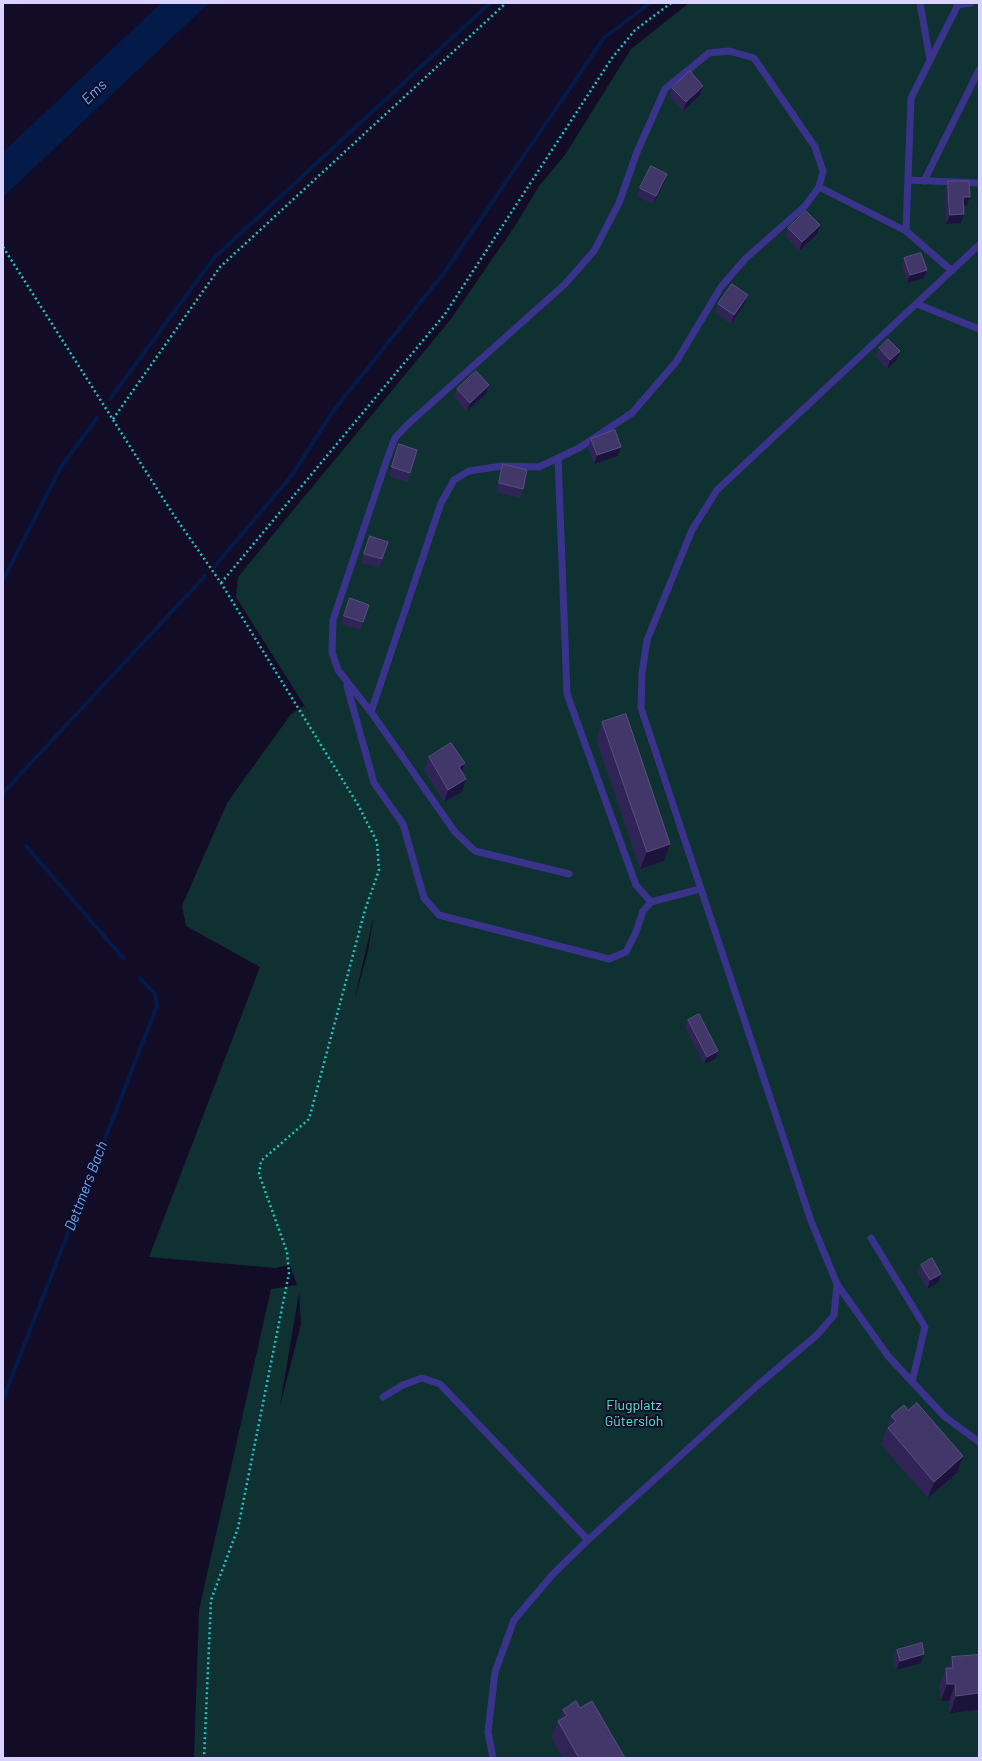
<!DOCTYPE html>
<html>
<head>
<meta charset="utf-8">
<style>
  body { margin:0 }
  #map { position:relative; width:982px; height:1761px; overflow:hidden; background:#120c27; font-family:Barlow,sans-serif }
  canvas { display:block }
  .frame { position:absolute; inset:0; border:4px solid #dad3ff; pointer-events:none }
</style>
</head>
<body>
<div id="map">
<canvas width="982" height="1761"></canvas>
<div class="frame"></div>
</div>
<script>
const ctx = document.querySelector('canvas').getContext('2d');
ctx.lineJoin = 'round';
function fillPath(path, color) { ctx.fillStyle = color; ctx.fill(path, 'evenodd'); }
function trace(path, color, width, dash) { ctx.strokeStyle = color; ctx.lineWidth = width; ctx.lineCap = dash ? 'butt' : 'round'; ctx.setLineDash(dash || []); ctx.stroke(path); }
function label(font, color, halo, rows, align = 'center') {
  ctx.font = font + ' Barlow,sans-serif'; ctx.lineWidth = 4; ctx.setLineDash([]); ctx.textBaseline = 'middle'; ctx.strokeStyle = halo; ctx.fillStyle = color; for (const [text, x, y, turn = 0] of rows) {
    ctx.save(); ctx.translate(x, y); ctx.rotate((+turn || 0) * Math.PI / 180); ctx.textAlign = isNaN(turn) ? turn : align; if (halo) ctx.strokeText(text, 0, 0); ctx.fillText(text, 0, 0); ctx.restore();
  }
}
const green = new Path2D(`
  M689 3H979V1758H194L199 1610 271 1289 297 1285 290 1265 275 1268 149 1257 260 967 186 926 182 906 227 803 291 714 304 706 311 716 236 597 238 577 451 319 515 226 539 186 565 155 631 49ZM374 915 368 951 355 998V997ZM299 1293 301 1324 280 1406V1405Z`);
const water = new Path2D(`
  M161 3H209L3 197V152Z`);
const stream = new Path2D(`
  M110 399 214 258 490 3
  M215 566 292 475 334 410 444 273 604 38 650 3
  M3 580 61 467 97 418
  M3 793 205 576
  M26 846 124 959
  M3 1399 157 1006 155 994 140 978`);
const path = new Path2D(`
  M3 247 173 514 221 583 358 805 377 842 379 870 365 910 309 1119 261 1161 259 1174 287 1252 289 1273 238 1528 211 1600 204 1758
  M113 419 220 267 506 3
  M221 583 445 314 612 58 635 30 671 3`);
const service = new Path2D(`
  M920 3 930 60
  M957 5 971 3
  M908 180 979 183
  M924 181 979 70
  M819 187 906 231 952 271
  M906 231 911 98 959 3
  M979 245 717 490 692 530 647 640 642 673 641 708 811 1221 837 1284 888 1356 944 1416 979 1442
  M917 304 979 329
  M558 458 567 694 636 885 651 902
  M347 686 374 783 403 824 424 898 439 915 609 959 626 952 636 932 643 911 651 902 700 889
  M371 712 441 503 454 480 469 471 502 466 539 467 579 448 632 413 676 362 721 287 745 259 805 206 819 187 823 171 815 147 754 58 729 51 709 53 665 89 637 152 619 203 594 251 565 284 407 425 395 438 386 462 333 620 332 652 338 670 371 712 455 832 475 851 569 874
  M871 1238 925 1327 912 1382
  M383 1397 403 1385 422 1378 440 1384 588 1540
  M493 1758 488 1732 495 1672 514 1620 553 1574 588 1540 758 1385 818 1334 834 1315 837 1284`);
const wall = new Path2D(`
  M703 86 700 95 683 111 669 96 672 88Z
  M948 181 970 197 967 205H963L964 214 961 223 946 224 945 190Z
  M664 183 653 204 637 196 640 188Z
  M788 228 817 234 799 251 785 236Z
  M904 258 927 270 924 278 907 283 902 266Z
  M979 258V268L977 265Z
  M748 295 745 303 731 324 715 313 718 304Z
  M879 348 900 351 897 360 887 369 875 356Z
  M489 385 486 394 467 411 454 397 457 389Z
  M591 439 621 447 618 456 594 464 588 448Z
  M399 444 410 473 407 482 389 476Z
  M503 464 523 489 520 498 496 492 500 473Z
  M370 536 382 559 379 568 361 563Z
  M350 598 363 622 360 630 341 624Z
  M602 722 670 844 664 861 640 869 596 739Z
  M429 757 465 763 462 771 466 779 462 792 444 802 424 770Z
  M688 1020 718 1051 715 1059 704 1064 685 1027Z
  M921 1265 941 1274 938 1283 927 1289 918 1273Z
  M908 1410 963 1456 957 1473 928 1498 881 1445 891 1416Z
  M897 1650 921 1663 896 1670 893 1659Z
  M979 1655 950 1713 949 1701H941L939 1685 946 1668H948L952 1657Z
  M580 1708 625 1758H563L551 1738 563 1710Z`);
const shadedWall = new Path2D(`
  M703 86 700 95 683 111 686 102Z
  M667 174 664 183 653 204 656 196Z
  M963 197H970L967 205 960 206Z
  M964 214 961 223 946 224 950 215Z
  M820 225 817 234 799 251 802 242Z
  M927 270 924 278 907 283 910 275Z
  M748 295 745 303 731 324 734 315Z
  M900 351 897 360 887 369 890 360Z
  M489 385 486 394 467 411 470 403Z
  M621 447 618 456 594 464 597 455Z
  M465 763 460 776 459 767Z
  M466 779 462 792 444 802 448 790Z
  M670 844 664 861 640 869 647 852Z
  M718 1051 715 1059 704 1064 707 1057Z
  M941 1274 938 1283 927 1289 930 1280Z
  M963 1456 957 1473 928 1498 934 1482Z
  M924 1654 921 1663 896 1670 900 1661Z
  M947 1684H955L949 1701H941Z
  M979 1693V1710L950 1713 956 1696Z`);
const building = new Path2D(`
  M690 71 703 86 686 102 672 88Z
  M651 166 667 174 656 196 640 188Z
  M948 181H969L970 197H963L964 214 950 215Z
  M806 211 820 225 802 242 788 228Z
  M921 253 927 270 910 275 904 258Z
  M732 284 748 295 734 315 718 304Z
  M888 339 900 351 890 360 879 348Z
  M476 371 489 385 470 403 457 389Z
  M615 430 621 447 597 455 591 439Z
  M399 444 417 450 410 473 392 467Z
  M503 464 527 470 523 489 499 483Z
  M370 536 388 542 382 559 364 554Z
  M350 598 369 605 363 622 344 616Z
  M626 714 670 844 647 852 602 722Z
  M451 743 465 763 459 767 466 779 448 790 429 757Z
  M699 1014 718 1051 707 1057 688 1020Z
  M932 1258 941 1274 930 1280 921 1265Z
  M917 1403 963 1456 934 1482 888 1428 896 1421 891 1416 904 1405 908 1410Z
  M922 1643 924 1654 900 1661 897 1650Z
  M979 1655V1693L956 1696 955 1684H947L946 1668H953L952 1657Z
  M576 1701 580 1708 592 1701 625 1758H579L558 1721 567 1716 563 1710Z`);
const parkNames = [
  ["Flugplatz",634,1405],
  ["Gütersloh",634,1421]
];
const waterNames = [
  ["Ems",94,92,-44],
  ["Dettmers Bach",86,1186,-69]
];
fillPath(green, '#0f3132');
fillPath(water, '#041a48');
trace(stream, '#041a48', 4);
trace(path, '#22c4c1', 2.5, [2, 3]);
trace(service, '#3a338b', 7);
fillPath(wall, '#302457');
fillPath(shadedWall, '#1c133c');
fillPath(building, '#423769');
trace(building, '#5a4f80', 1);
label('14px', '#52eccc', '#120c27', parkNames);
label('italic 15px', '#61afff', '#120c27', waterNames);
</script>
</body>
</html>
